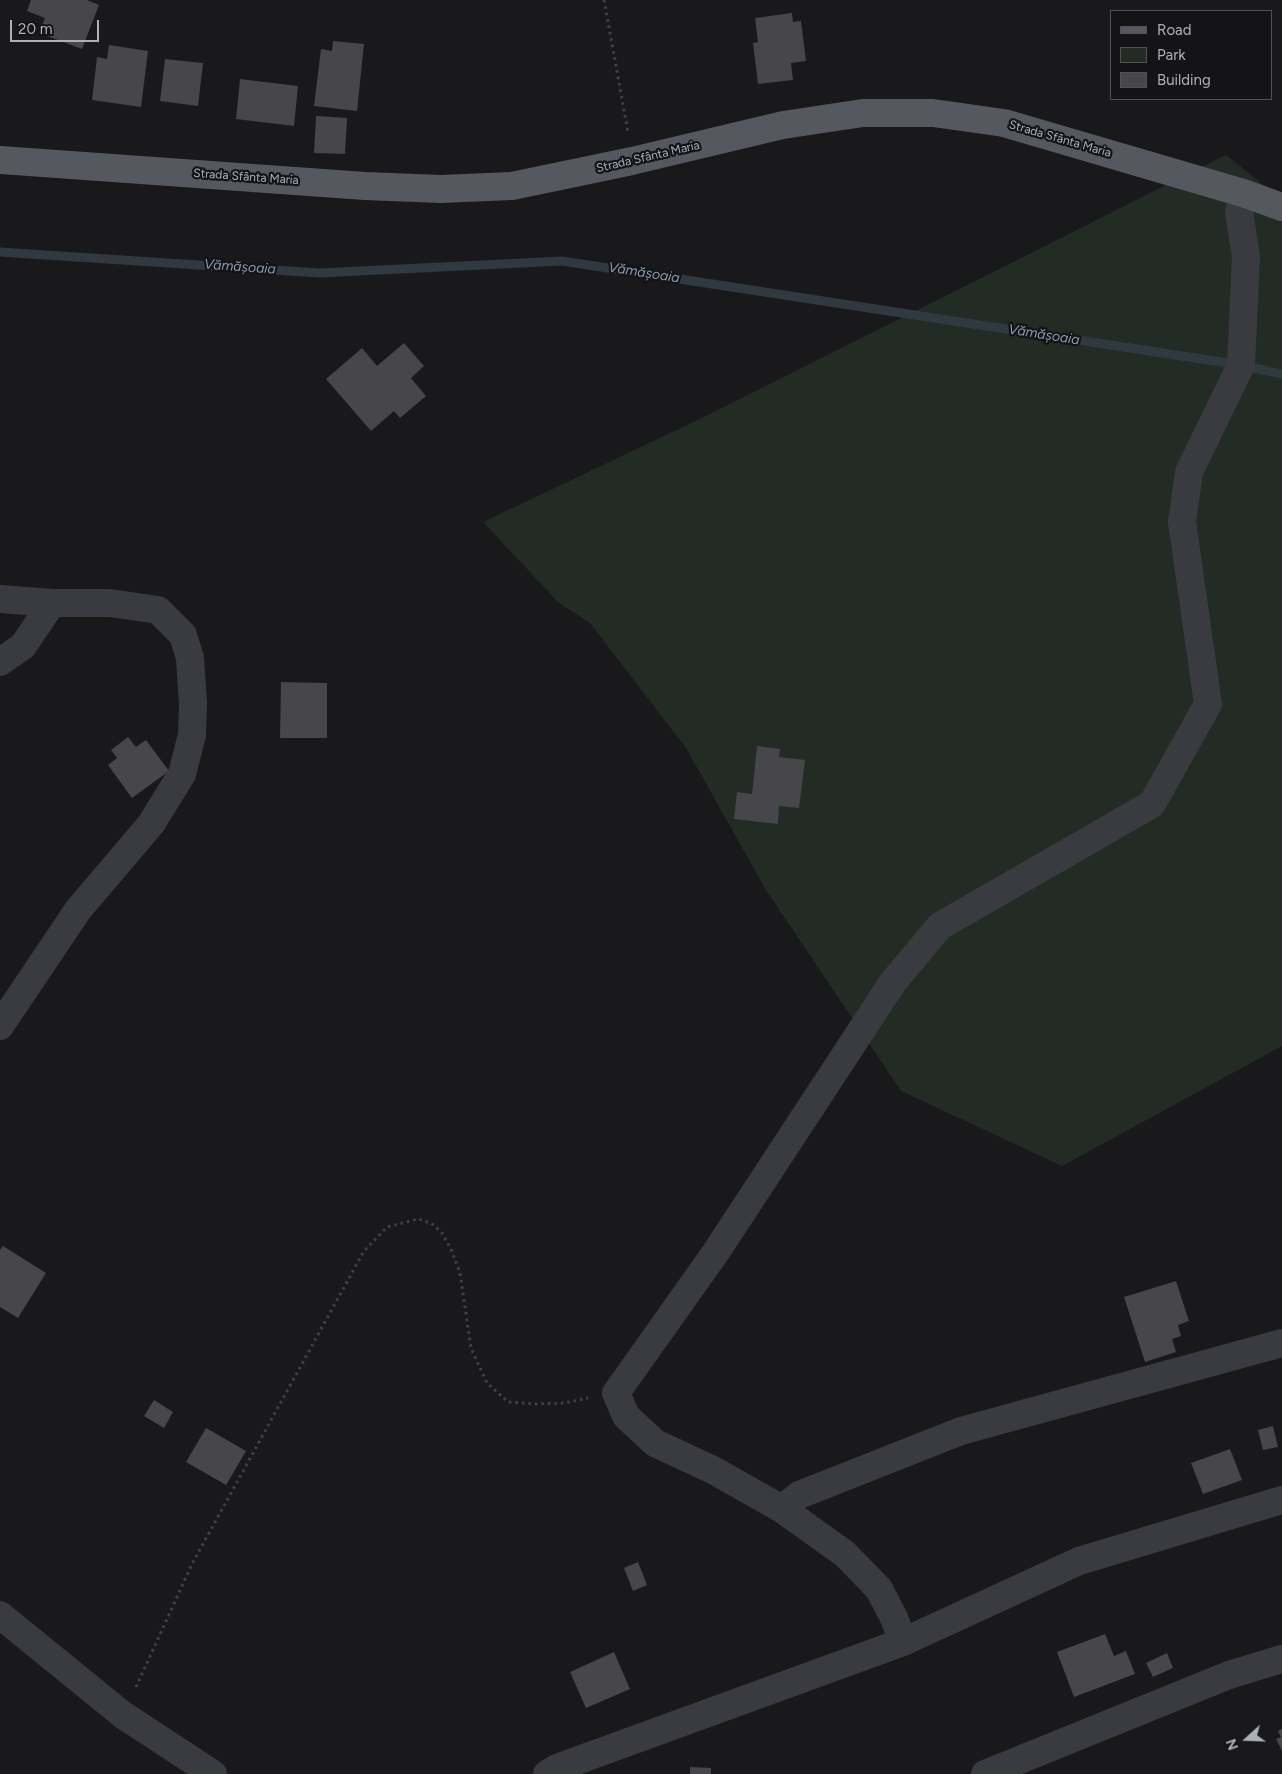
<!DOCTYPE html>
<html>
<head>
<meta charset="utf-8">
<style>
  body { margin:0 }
  #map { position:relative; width:1282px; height:1774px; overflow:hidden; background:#19191b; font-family:Figtree,sans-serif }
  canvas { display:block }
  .legend { position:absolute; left:1110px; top:10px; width:162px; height:90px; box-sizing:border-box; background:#141416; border:1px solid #515258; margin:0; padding:6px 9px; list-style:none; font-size:15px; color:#acb0ba }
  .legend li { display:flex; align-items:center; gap:10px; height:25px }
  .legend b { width:25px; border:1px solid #515258 }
  .north { position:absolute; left:1222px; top:1714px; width:50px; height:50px; -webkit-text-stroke:4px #141416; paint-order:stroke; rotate:250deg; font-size:14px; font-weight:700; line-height:20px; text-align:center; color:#acb0ba }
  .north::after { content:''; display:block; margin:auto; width:18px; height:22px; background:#acb0ba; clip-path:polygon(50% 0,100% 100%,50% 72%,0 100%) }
  .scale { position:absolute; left:10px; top:20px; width:89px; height:22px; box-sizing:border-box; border:2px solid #acb0ba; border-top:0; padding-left:6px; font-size:15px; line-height:18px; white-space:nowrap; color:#acb0ba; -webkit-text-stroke:4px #141416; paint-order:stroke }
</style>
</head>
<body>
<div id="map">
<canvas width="1282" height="1774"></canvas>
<ul class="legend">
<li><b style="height:6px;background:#56585f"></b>Road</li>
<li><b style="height:14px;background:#232b25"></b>Park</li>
<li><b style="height:14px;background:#46464b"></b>Building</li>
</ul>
<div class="north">N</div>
<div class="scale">20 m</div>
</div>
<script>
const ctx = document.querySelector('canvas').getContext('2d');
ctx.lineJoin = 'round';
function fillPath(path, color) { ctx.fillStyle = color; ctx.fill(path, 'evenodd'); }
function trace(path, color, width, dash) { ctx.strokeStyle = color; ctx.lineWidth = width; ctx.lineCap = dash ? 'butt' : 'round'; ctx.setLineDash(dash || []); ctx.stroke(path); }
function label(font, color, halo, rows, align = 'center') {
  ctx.font = font + ' Figtree,sans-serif'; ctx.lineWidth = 4.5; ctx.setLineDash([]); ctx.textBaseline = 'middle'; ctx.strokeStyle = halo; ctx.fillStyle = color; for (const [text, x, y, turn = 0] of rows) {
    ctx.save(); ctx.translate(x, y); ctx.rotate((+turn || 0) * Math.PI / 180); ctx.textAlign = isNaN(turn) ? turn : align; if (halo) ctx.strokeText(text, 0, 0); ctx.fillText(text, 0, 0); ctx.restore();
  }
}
const green = new Path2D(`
  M1226 155 1282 200V1046L1062 1166 901 1091 766 890 686 748 590 623 559 603 483 522 704 417Z`);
const stream = new Path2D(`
  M0 252 320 273 562 261 1241 365 1282 374`);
const building = new Path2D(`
  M31 0H87L99 5 82 49 39 33 45 18 27 11Z
  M792 13 793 22 801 21 806 61 791 63 793 80 758 84 753 43 758 42 755 18Z
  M333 41 364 44 357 111 314 106 321 49 332 51Z
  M109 45 148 51 141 107 92 100 97 57 107 59Z
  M165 59 203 63 198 106 160 101Z
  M240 79 298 86 294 126 236 119Z
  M316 116 347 118 345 154 314 153Z
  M404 343 424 366 411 378 426 396 400 418 394 411 371 431 326 379 362 348 377 366Z
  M281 682 327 683V738H280Z
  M128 737 136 747 146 740 169 771 132 798 108 765 117 758 111 750Z
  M757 746 780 749 779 757 805 760 799 808 779 806 778 824 734 819 737 792 752 794Z
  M3 1246 46 1273 18 1318 0 1307V1250Z
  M1176 1281 1189 1321 1178 1325 1181 1336 1172 1339 1176 1352 1145 1362 1124 1297Z
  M154 1400 173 1412 164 1428 144 1416Z
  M1273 1426 1278 1447 1263 1450 1258 1430Z
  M206 1428 246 1451 226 1485 186 1462Z
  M1230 1449 1242 1480 1203 1494 1191 1463Z
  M638 1562 647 1585 633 1591 624 1568Z
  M1105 1634 1114 1656 1126 1651 1135 1674 1074 1697 1057 1652Z
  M614 1652 630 1689 586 1708 570 1672Z
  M1167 1653 1173 1668 1153 1677 1146 1663Z
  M1282 1729V1751L1276 1739 1281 1737 1278 1731Z
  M690 1767 711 1768V1774H690Z`);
const path = new Path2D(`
  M604 0 628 132
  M136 1687 192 1564 364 1251 387 1227 418 1219 431 1223 442 1233 451 1249 460 1273 471 1348 487 1383 508 1402 537 1404 565 1403 588 1398`);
const minor = new Path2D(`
  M0 599 52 603H110L158 610 183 635 190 658 193 703 192 735 182 774 151 824 78 910 0 1026
  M0 662 23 646 52 603
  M782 1509 799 1495 961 1431 1282 1343
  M0 1615 123 1715 213 1774
  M903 1642 1079 1561 1282 1500
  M547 1774 557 1768 903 1642 894 1618 879 1589 845 1554 782 1509 713 1470 655 1443 626 1416 616 1393 716 1252 893 982 940 926 1152 804 1208 704 1182 522 1189 472 1241 365 1246 257 1239 212 1243 193
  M985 1774 1229 1675 1282 1659`);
const major = new Path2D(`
  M0 160 365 186 441 189 512 186 632 161 783 125 863 113H933L1004 123 1243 193 1282 207`);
const streetNames = [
  ["Strada Sfânta Maria",1060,139,16],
  ["Strada Sfânta Maria",648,157,-13],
  ["Strada Sfânta Maria",246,177,4]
];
const waterNames = [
  ["Vămășoaia",240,267,4],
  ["Vămășoaia",644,273,9],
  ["Vămășoaia",1044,335,9]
];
fillPath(green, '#232b25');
trace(stream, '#313940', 9);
fillPath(building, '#46464b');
trace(path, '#404247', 3, [2.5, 4]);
trace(minor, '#3a3b40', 28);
trace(major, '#56585f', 28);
label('12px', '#acb0ba', '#141416', streetNames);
label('italic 14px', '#869bb2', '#141416', waterNames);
</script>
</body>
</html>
